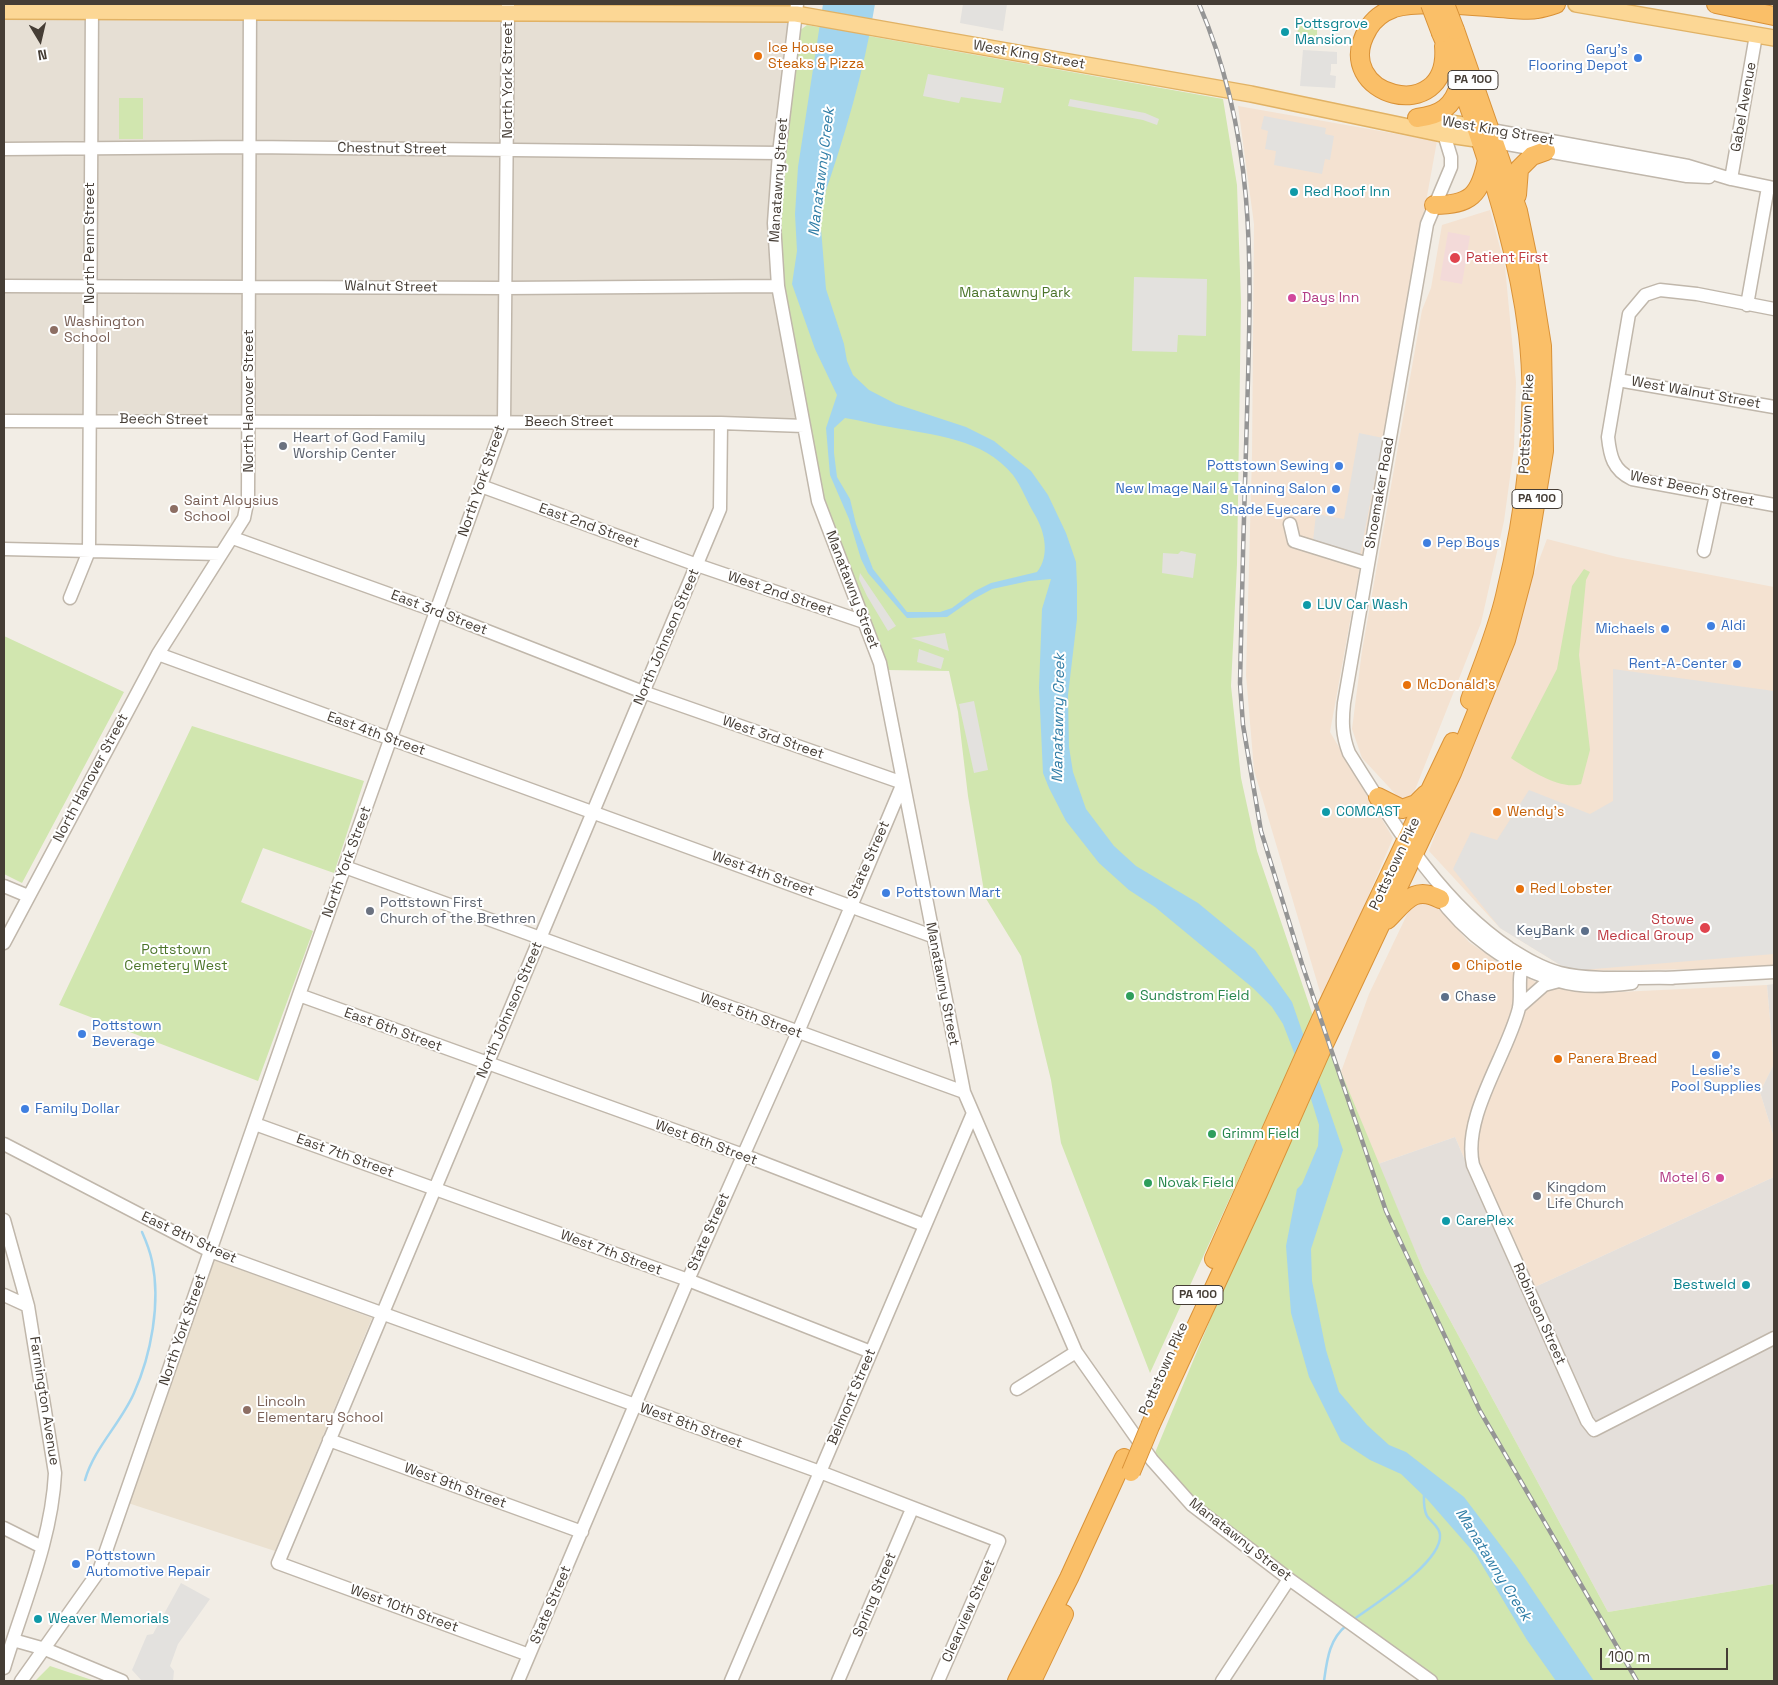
<!DOCTYPE html>
<html>
<head>
<meta charset="utf-8">
<style>
  body { margin:0 }
  #map { position:relative; width:1778px; height:1685px; overflow:hidden; background:#f2ede5; font-family:"Space Grotesk",sans-serif }
  canvas { display:block }
  .frame { position:absolute; inset:0; border:5px solid #453d35; pointer-events:none }
  .north { position:absolute; left:15px; top:15px; width:50px; height:50px; -webkit-text-stroke:4px #fff; paint-order:stroke; rotate:171deg; font-size:14px; font-weight:700; line-height:20px; text-align:center; color:#453d35 }
  .north::after { content:''; display:block; margin:auto; width:18px; height:22px; background:#453d35; clip-path:polygon(50% 0,100% 100%,50% 72%,0 100%) }
  .scale { position:absolute; left:1600px; top:1648px; width:128px; height:22px; box-sizing:border-box; border:2px solid #453d35; border-top:0; padding-left:6px; font-size:15px; line-height:18px; white-space:nowrap; color:#453d35; -webkit-text-stroke:4px #fff; paint-order:stroke }
</style>
</head>
<body>
<div id="map">
<canvas width="1778" height="1685"></canvas>
<div class="frame"></div>
<div class="north">N</div>
<div class="scale">100 m</div>
</div>
<script>
const ctx = document.querySelector('canvas').getContext('2d');
ctx.lineJoin = 'round';
function fillPath(path, color) { ctx.fillStyle = color; ctx.fill(path, 'evenodd'); }
function trace(path, color, width, dash) { ctx.strokeStyle = color; ctx.lineWidth = width; ctx.lineCap = dash ? 'butt' : 'round'; ctx.setLineDash(dash || []); ctx.stroke(path); }
function label(font, color, halo, rows, align = 'center') {
  ctx.font = font + ' "Space Grotesk",sans-serif'; ctx.lineWidth = 4; ctx.setLineDash([]); ctx.textBaseline = 'middle'; ctx.strokeStyle = halo; ctx.fillStyle = color; for (const [text, x, y, turn = 0] of rows) {
    ctx.save(); ctx.translate(x, y); ctx.rotate((+turn || 0) * Math.PI / 180); ctx.textAlign = isNaN(turn) ? turn : align; if (halo) ctx.strokeText(text, 0, 0); ctx.fillText(text, 0, 0); ctx.restore();
  }
}
const residential = new Path2D(`
  M4 11 796 14 804 426 4 421Z`);
const commercial = new Path2D(`
  M1238 106 1437 141 1330 732 1393 838 1323 1002 1254 770 1246 675 1252 456 1254 224Z
  M1490 210 1505 267 1516 382 1514 448 1504 521 1481 623 1413 795 1400 799 1362 758 1352 729 1362 651 1422 310 1431 288 1442 225Z
  M1547 539 1617 557 1774 587V968L1570 971 1500 928 1429 851Z
  M1413 902 1434 903 1469 942 1504 966 1538 983 1574 991 1598 993 1767 985 1774 1064 1760 1092 1774 1137V1177L1522 1293 1455 1137 1378 1164 1341 1072 1369 994Z`);
const industrial = new Path2D(`
  M1774 984V1137L1760 1092 1774 1064 1767 985Z
  M1455 1137 1522 1293 1774 1177V1584L1608 1612 1424 1272 1378 1164Z`);
const education = new Path2D(`
  M212 1259 372 1318 275 1551 128 1503Z`);
const medical = new Path2D(`
  M1448 232 1470 236 1462 284 1440 280Z`);
const green = new Path2D(`
  M807 25 1223 99 1237 185 1241 302 1237 564 1231 686 1241 778 1257 851 1313 1016 1150 1373 1061 1143 1051 1080 1021 956 985 897 968 796 958 712 949 671 887 670 828 513 818 476 784 284 780 249V200L799 31Z
  M1298 26H1317V43H1297Z
  M119 98H143V139H119Z
  M1584 569 1590 572 1586 580 1579 655 1590 750 1581 784C1562 791 1527 769 1511 758L1557 669 1572 586Z
  M4 636 124 692 22 883 4 874Z
  M192 726 364 781 334 873 263 848 241 902 313 931 258 1081 59 1005Z
  M1327 1038 1424 1272 1608 1612 1774 1584V1681H1431L1289 1579 1152 1460Z
  M50 1666 92 1680 96 1681H35Z`);
const parking = new Path2D(`
  M963 4H1007L1003 31 960 23Z
  M1303 50 1337 52V64H1331V70L1330 75 1336 76 1335 88 1300 86Z
  M928 74 1004 88 1001 103 961 97 959 103 923 96Z
  M1070 99 1145 113 1159 119 1157 125 1143 120 1068 106Z
  M1264 116 1326 128 1325 134 1334 136 1330 160 1325 159 1322 174 1274 165 1276 151 1265 149 1268 131 1261 129Z
  M1134 277 1207 279 1206 336 1178 335 1177 352 1132 351Z
  M1359 433 1383 438 1360 555 1313 541 1316 514 1344 519Z
  M1181 551 1196 554 1193 578 1162 573 1163 553 1178 554Z
  M860 573 896 626 888 631 867 596 859 579Z
  M945 633 949 651 911 638Z
  M919 649 944 658 941 669 917 662Z
  M1613 669 1774 691V954L1570 971 1500 928 1453 869 1471 832 1497 840 1529 790 1590 814 1613 801Z
  M974 701 988 770 974 773 959 704Z
  M181 1583 210 1599 178 1644 170 1666 174 1671 173 1681H142L132 1670 147 1635 153 1634Z`);
const water = new Path2D(`
  M823 4H875C864 72 844 139 821 205L820 217 826 289 844 344 847 361 853 375 869 390 896 404 966 427 994 441 1031 471 1048 495 1066 533 1076 562 1077 585V619L1068 695 1069 747 1073 772 1086 809 1114 846 1136 866 1198 903 1255 950 1292 1002 1343 1150 1311 1249 1312 1281 1326 1350 1339 1392 1367 1425 1389 1445 1406 1452 1464 1497 1517 1567 1594 1681H1556L1527 1640 1476 1555 1427 1499 1401 1474 1370 1460 1341 1441 1309 1377 1291 1313 1286 1246 1297 1189 1302 1184 1318 1146 1319 1125 1307 1086 1283 1024 1272 1007 1253 988 1155 907 1129 890 1099 863 1066 821 1049 788 1043 773 1039 688 1042 609 1051 579 1029 581 992 589 970 601 947 617 907 618 868 573 861 559 849 519 830 475 826 428 837 395 815 349 792 284 797 251 795 214 798 167ZM845 418C860 420 875 425 890 427 933 435 983 438 1013 475 1022 487 1027 502 1035 515 1045 532 1050 556 1037 572L991 583 975 591 952 608 940 612H907L873 569 856 524 850 499 837 477 834 453V428Z`);
const stream = new Path2D(`
  M85 1480C94 1448 121 1423 134 1393 151 1355 161 1303 152 1261 150 1251 146 1241 142 1232
  M1353 1620C1373 1605 1442 1563 1440 1535 1440 1527 1431 1522 1427 1516 1423 1508 1424 1502 1424 1493
  M1324 1681C1327 1660 1329 1639 1347 1625`);
const minor = new Path2D(`
  M797 4 779 153 774 223 778 286 818 501 880 663 964 1092 1076 1352 1152 1460 1192 1505 1289 1579 1431 1681
  M1491 130 1688 166 1731 179 1774 188
  M1444 134 1451 157V167L1427 224 1344 703C1342 721 1342 735 1349 753 1394 824 1438 900 1509 948 1525 958 1541 968 1560 973 1593 981 1638 977 1673 978
  M1496 142 1687 176 1709 177
  M4 149 250 147 779 153
  M1731 179 1756 35
  M4 286 505 288 778 286
  M1747 305 1768 187
  M1774 309 1697 294 1660 290 1645 295 1629 314 1608 437C1610 456 1613 470 1632 479L1774 505
  M1618 380 1774 407
  M4 421 721 423 804 426
  M481 486 697 565 864 622
  M1290 524 1294 541 1368 564
  M233 538 436 611 643 692 903 783
  M4 549 220 554
  M1704 551 1716 495
  M70 598 89 551 92 4
  M158 654 932 936
  M345 867 964 1092
  M4 886 28 896
  M1436 893C1464 933 1511 969 1559 981 1582 988 1608 986 1632 983
  M4 943 158 654 244 518 248 498 250 4
  M1526 959C1516 974 1522 991 1519 1008 1507 1056 1462 1116 1473 1165L1587 1421 1594 1430 1774 1338
  M1666 978 1774 972
  M299 995 743 1155 924 1225
  M1519 1007 1544 985 1559 981
  M255 1124 688 1280 871 1352
  M4 1144 210 1251 820 1472 999 1541 938 1681
  M4 1220 28 1306 55 1473C52 1539 23 1605 4 1668
  M4 1295 28 1306
  M1017 1389 1076 1352
  M329 1440 582 1532
  M4 1528 42 1547
  M13 1640 45 1649 122 1681
  M529 1655 278 1563 720 509 721 423
  M21 1681 99 1571 299 995 504 421 508 4
  M518 1681 688 1280 798 1032 903 783
  M731 1681 973 1113
  M838 1681 912 1509
  M1222 1681 1289 1579`);
const major = new Path2D(`
  M1576 4 1774 38
  M4 11 796 14 1251 94 1442 134 1490 141
  M1421 119 1485 128`);
const highway = new Path2D(`
  M1716 4 1774 16
  M1441 33C1453 61 1463 90 1473 118 1497 189 1519 259 1528 334 1538 418 1525 514 1505 596 1497 631 1482 666 1470 700
  M1444 46C1451 129 1328 96 1368 29 1373 20 1383 12 1394 8 1421 0 1481 7 1511 9 1519 9 1529 11 1537 9 1544 8 1550 6 1556 4
  M1417 118C1441 115 1453 107 1460 83
  M1517 195 1519 169 1532 156 1546 151
  M1434 205C1471 205 1480 195 1487 160
  M1378 797 1402 809 1416 804 1426 794
  M1387 920C1405 902 1414 885 1440 899
  M1214 1259 1321 1019 1453 742
  M1151 1424 1258 1193 1320 1053 1452 773 1506 640 1524 572 1544 451 1542 346 1528 259 1518 211 1455 30
  M1017 1681 1069 1578 1124 1458
  M1032 1681 1064 1614`);
const rail = new Path2D(`
  M1199 4C1258 141 1251 270 1247 415 1244 504 1242 594 1240 683L1243 725 1261 831 1302 964 1386 1211 1480 1411 1637 1681`);
const highwayBridge = new Path2D(`
  M1430 4 1441 33
  M1445 4 1455 30
  M1131 1472 1151 1424`);
const markers = [
  [1285,32,5,"#0f9aa8"],
  [758,56,5,"#e8710a"],
  [1638,58,5,"#3f7fe0"],
  [1294,192,5,"#0f9aa8"],
  [1455,258,6,"#e0444e"],
  [1292,298,5,"#d1479c"],
  [54,330,5,"#8d6e63"],
  [283,446,5,"#6b7280"],
  [1339,466,5,"#3f7fe0"],
  [1336,489,5,"#3f7fe0"],
  [174,509,5,"#8d6e63"],
  [1331,510,5,"#3f7fe0"],
  [1427,543,5,"#3f7fe0"],
  [1307,605,5,"#0f9aa8"],
  [1711,626,5,"#3f7fe0"],
  [1665,629,5,"#3f7fe0"],
  [1737,664,5,"#3f7fe0"],
  [1407,685,5,"#e8710a"],
  [1326,812,5,"#0f9aa8"],
  [1497,812,5,"#e8710a"],
  [1520,889,5,"#e8710a"],
  [886,893,5,"#3f7fe0"],
  [370,911,5,"#6b7280"],
  [1705,928,6,"#e0444e"],
  [1585,931,5,"#5c6f8a"],
  [1456,966,5,"#e8710a"],
  [1130,996,5,"#2e9e5b"],
  [1445,997,5,"#5c6f8a"],
  [82,1034,5,"#3f7fe0"],
  [1716,1055,5,"#3f7fe0"],
  [1558,1059,5,"#e8710a"],
  [25,1109,5,"#3f7fe0"],
  [1212,1134,5,"#2e9e5b"],
  [1720,1178,5,"#d1479c"],
  [1148,1183,5,"#2e9e5b"],
  [1537,1196,5,"#6b7280"],
  [1446,1221,5,"#0f9aa8"],
  [1746,1285,5,"#0f9aa8"],
  [247,1410,5,"#8d6e63"],
  [76,1564,5,"#3f7fe0"],
  [38,1619,5,"#0f9aa8"]
];
const shields = [
  [1473,80,50],
  [1537,499,50],
  [1198,1295,50]
];
const shieldNames = [
  ["PA 100",1473,80],
  ["PA 100",1537,499],
  ["PA 100",1198,1295]
];
const cultureNames = [
  ["Pottsgrove",1295,24],
  ["Mansion",1295,40],
  ["Red Roof Inn",1304,192],
  ["LUV Car Wash",1317,605],
  ["COMCAST",1336,812],
  ["CarePlex",1456,1221],
  ["Bestweld",1736,1285,"right"],
  ["Weaver Memorials",48,1619]
];
const foodNames = [
  ["Ice House",768,48],
  ["Steaks & Pizza",768,64],
  ["McDonald's",1417,685],
  ["Wendy's",1507,812],
  ["Red Lobster",1530,889],
  ["Chipotle",1466,966],
  ["Panera Bread",1568,1059]
];
const shopNames = [
  ["Gary's",1628,50],
  ["Flooring Depot",1628,66],
  ["Pottstown Sewing",1329,466],
  ["New Image Nail & Tanning Salon",1326,489],
  ["Shade Eyecare",1321,510],
  ["Pep Boys",1437,543,"left"],
  ["Aldi",1721,626,"left"],
  ["Michaels",1655,629],
  ["Rent-A-Center",1727,664],
  ["Pottstown Mart",896,893,"left"],
  ["Pottstown",92,1026,"left"],
  ["Beverage",92,1042,"left"],
  ["Leslie's",1716,1071,"center"],
  ["Pool Supplies",1716,1087,"center"],
  ["Family Dollar",35,1109,"left"],
  ["Pottstown",86,1556,"left"],
  ["Automotive Repair",86,1572,"left"]
];
const streetNames = [
  ["West King Street",1029,55,10],
  ["North York Street",508,80,-90],
  ["Gabel Avenue",1744,107,-80],
  ["West King Street",1498,131,10],
  ["Chestnut Street",392,149,1],
  ["Manatawny Street",779,180,-86],
  ["North Penn Street",90,243,-90],
  ["Walnut Street",391,287,1],
  ["West Walnut Street",1696,393,10],
  ["North Hanover Street",249,401,-90],
  ["Beech Street",164,420,1],
  ["Beech Street",569,422],
  ["Pottstown Pike",1527,424,-87],
  ["North York Street",482,481,-71],
  ["West Beech Street",1692,489,12],
  ["Shoemaker Road",1380,493,-80],
  ["East 2nd Street",589,526,20],
  ["Manatawny Street",852,590,69],
  ["West 2nd Street",780,594,19],
  ["East 3rd Street",439,613,21],
  ["North Johnson Street",667,637,-67],
  ["East 4th Street",376,734,20],
  ["West 3rd Street",773,738,19],
  ["North Hanover Street",91,778,-62],
  ["State Street",869,860,-66],
  ["North York Street",347,862,-70],
  ["Pottstown Pike",1395,864,-65],
  ["West 4th Street",763,874,20],
  ["Manatawny Street",942,984,79],
  ["North Johnson Street",510,1010,-67],
  ["West 5th Street",751,1016,20],
  ["East 6th Street",393,1030,20],
  ["West 6th Street",706,1143,20],
  ["East 7th Street",345,1156,20],
  ["State Street",709,1232,-66],
  ["East 8th Street",189,1238,25],
  ["West 7th Street",611,1253,20],
  ["Robinson Street",1539,1314,66],
  ["North York Street",183,1330,-71],
  ["Pottstown Pike",1164,1369,-66],
  ["Belmont Street",852,1397,-67],
  ["Farmington Avenue",44,1401,81],
  ["West 8th Street",691,1426,20],
  ["West 9th Street",455,1486,20],
  ["Manatawny Street",1240,1540,38],
  ["Spring Street",875,1595,-67],
  ["State Street",551,1605,-67],
  ["West 10th Street",404,1609,20],
  ["Clearview Street",969,1611,-66]
];
const healthNames = [
  ["Patient First",1466,258],
  ["Stowe",1694,920,"right"],
  ["Medical Group",1694,936,"right"]
];
const parkNames = [
  ["Manatawny Park",1015,293],
  ["Pottstown",176,950],
  ["Cemetery West",176,966]
];
const hotelNames = [
  ["Days Inn",1302,298],
  ["Motel 6",1710,1178,"right"]
];
const educationNames = [
  ["Washington",64,322],
  ["School",64,338],
  ["Saint Aloysius",184,501],
  ["School",184,517],
  ["Lincoln",257,1402],
  ["Elementary School",257,1418]
];
const worshipNames = [
  ["Heart of God Family",293,438],
  ["Worship Center",293,454],
  ["Pottstown First",380,903],
  ["Church of the Brethren",380,919],
  ["Kingdom",1547,1188],
  ["Life Church",1547,1204]
];
const serviceNames = [
  ["KeyBank",1575,931],
  ["Chase",1455,997,"left"]
];
const leisureNames = [
  ["Sundstrom Field",1140,996],
  ["Grimm Field",1222,1134],
  ["Novak Field",1158,1183]
];
const waterNames = [
  ["Manatawny Creek",822,172,-83],
  ["Manatawny Creek",1059,718,-89],
  ["Manatawny Creek",1493,1565,58]
];
fillPath(residential, '#e6dfd4');
fillPath(commercial, '#f4e2d1');
fillPath(industrial, '#e4dfda');
fillPath(education, '#ebe1d0');
fillPath(medical, '#f3dad9');
fillPath(green, '#d1e6af');
fillPath(parking, '#e3e1de');
fillPath(water, '#a3d5ee');
trace(stream, '#a3d5ee', 2.5);
trace(minor, '#c0b7ab', 15);
trace(major, '#e1b265', 18);
trace(highway, '#d99238', 20);
trace(minor, '#fff', 12);
trace(major, '#fcd795', 15);
trace(highway, '#fabf68', 18);
trace(rail, '#959595', 4.5);
trace(rail, '#fff', 2.5, [8]);
trace(highwayBridge, '#d99238', 20, []);
trace(highwayBridge, '#fabf68', 18);
for (const [x, y, r, color] of markers) { const dot = new Path2D(); dot.arc(x, y, r, 0, 2 * Math.PI); ctx.fillStyle = color; ctx.fill(dot); trace(dot, '#fff', 2); }
for (const [x, y, w] of shields) { const box = new Path2D(); box.roundRect(x - w / 2, y - 9.5, w, 19, 4); ctx.fillStyle = '#fff'; ctx.fill(box); trace(box, '#453d35', 1); }
label('bold 12px', '#453d35', null, shieldNames);
label('14px', '#0d838f', '#fff', cultureNames, 'left');
label('14px', '#c56008', '#fff', foodNames, 'left');
label('14px', '#366cbe', '#fff', shopNames, 'right');
label('14px', '#453d35', '#fff', streetNames);
label('14px', '#be3a42', '#fff', healthNames, 'left');
label('14px', '#4c752a', '#fff', parkNames);
label('14px', '#b23c85', '#fff', hotelNames, 'left');
label('14px', '#785e54', '#fff', educationNames, 'left');
label('14px', '#5b616d', '#fff', worshipNames, 'left');
label('14px', '#4e5e75', '#fff', serviceNames, 'right');
label('14px', '#27864d', '#fff', leisureNames, 'left');
label('italic 15px', '#2f7da6', '#fff', waterNames);
</script>
</body>
</html>
